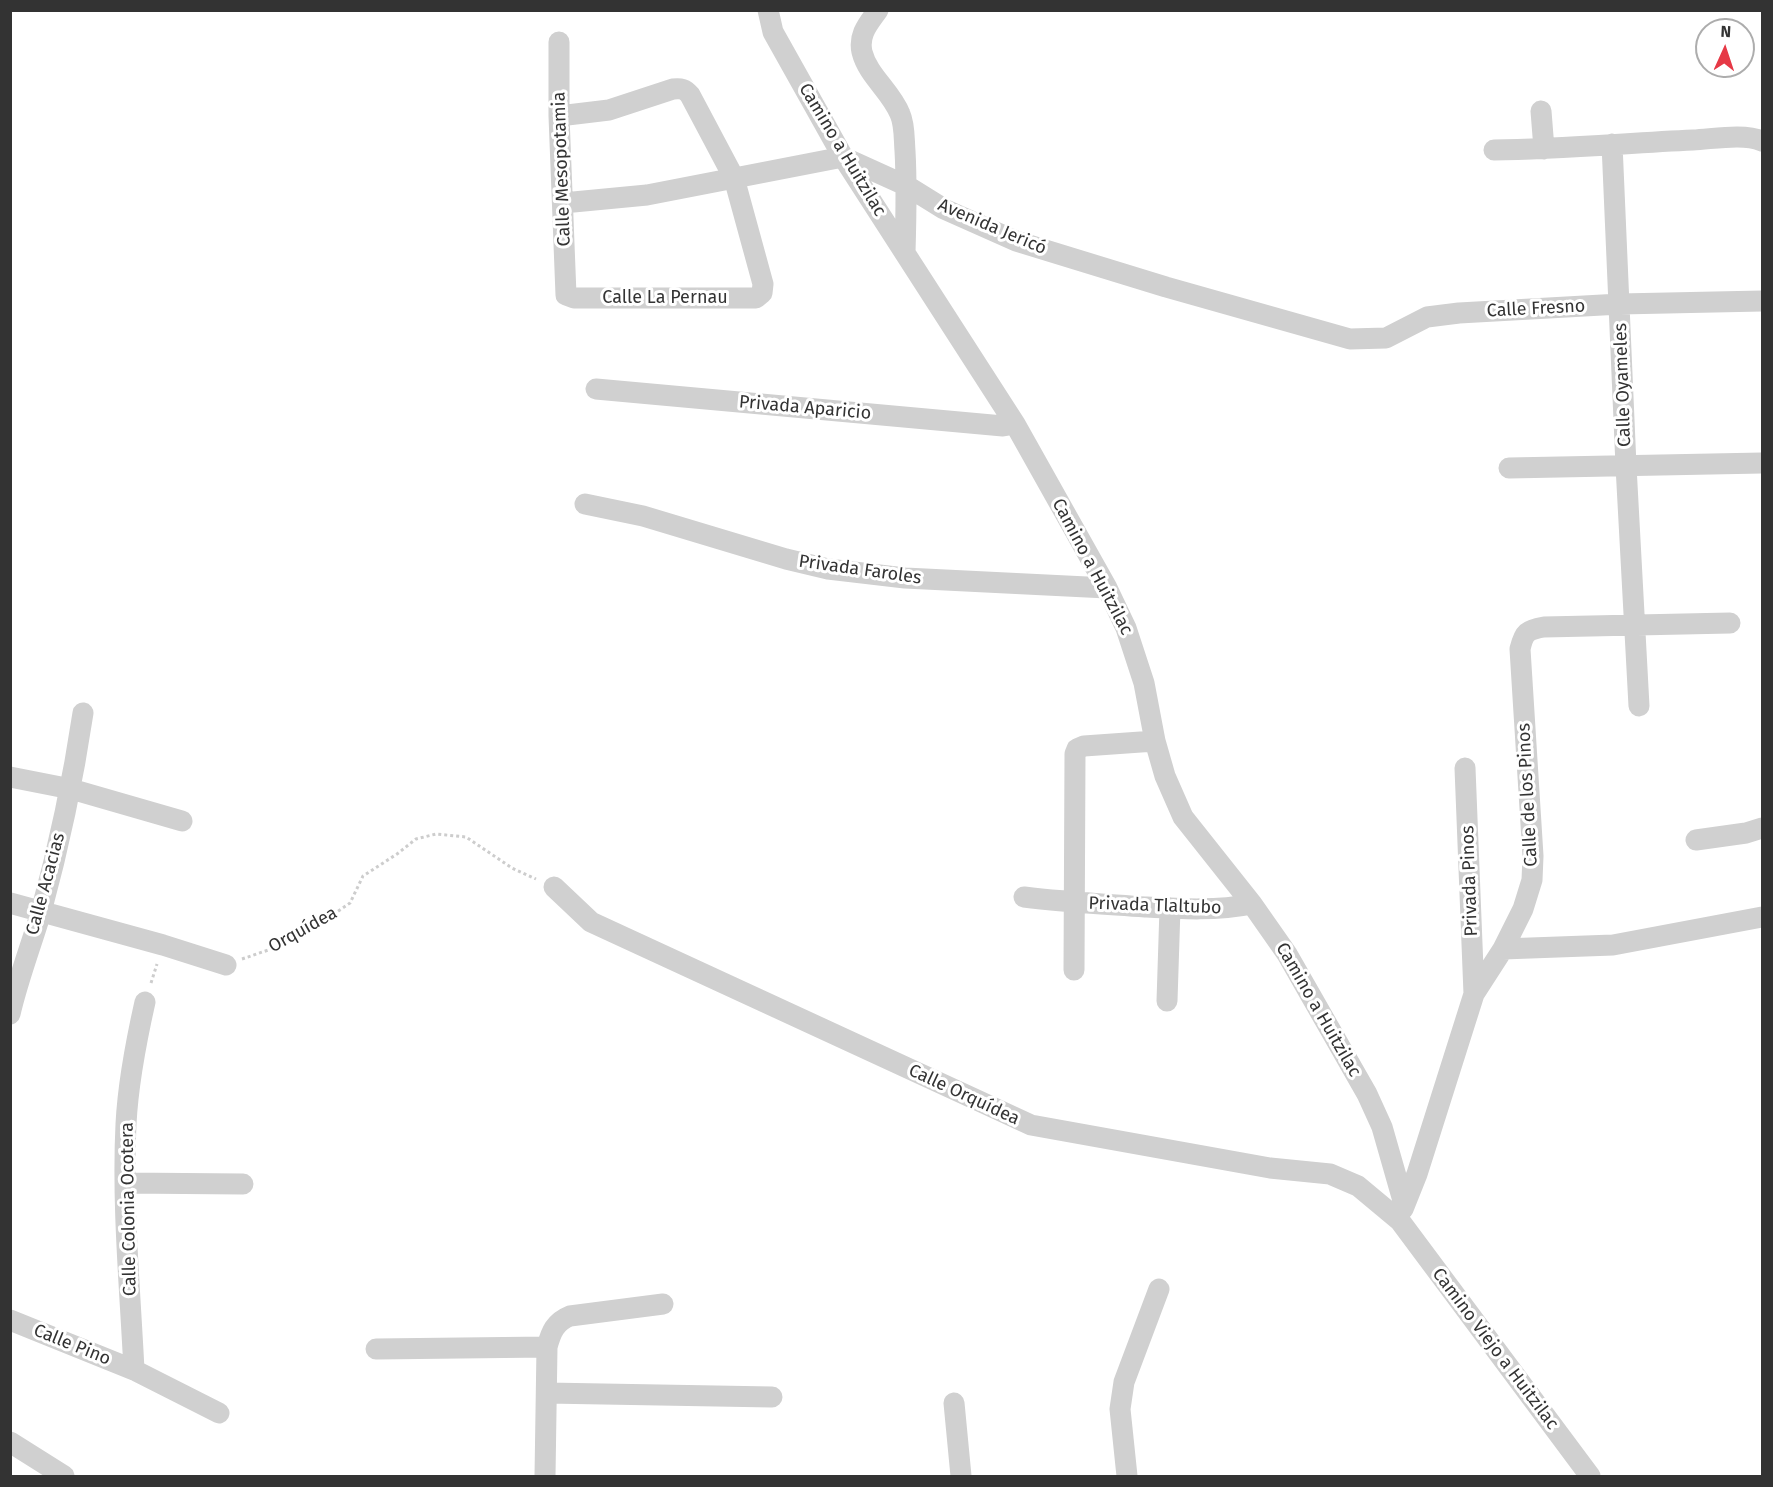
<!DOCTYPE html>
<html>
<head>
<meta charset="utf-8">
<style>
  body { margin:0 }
  #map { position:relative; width:1773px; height:1487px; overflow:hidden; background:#fff; font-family:"Fira Sans",sans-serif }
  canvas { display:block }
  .frame { position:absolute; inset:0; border:12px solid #333; pointer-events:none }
  .north { position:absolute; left:1695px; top:18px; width:60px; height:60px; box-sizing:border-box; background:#fff; border:2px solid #adadad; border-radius:50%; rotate:3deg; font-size:16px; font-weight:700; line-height:24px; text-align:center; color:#333 }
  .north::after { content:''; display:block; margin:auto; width:21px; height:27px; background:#e63946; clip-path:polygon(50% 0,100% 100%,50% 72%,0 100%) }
</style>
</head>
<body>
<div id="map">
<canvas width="1773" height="1487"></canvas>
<div class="frame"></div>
<div class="north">N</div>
</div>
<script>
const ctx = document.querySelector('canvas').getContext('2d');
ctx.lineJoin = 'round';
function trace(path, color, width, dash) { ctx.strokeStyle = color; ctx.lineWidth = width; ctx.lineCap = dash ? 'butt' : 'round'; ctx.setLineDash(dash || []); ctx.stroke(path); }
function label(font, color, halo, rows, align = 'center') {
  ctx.font = font + ' "Fira Sans",sans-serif'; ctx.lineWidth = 6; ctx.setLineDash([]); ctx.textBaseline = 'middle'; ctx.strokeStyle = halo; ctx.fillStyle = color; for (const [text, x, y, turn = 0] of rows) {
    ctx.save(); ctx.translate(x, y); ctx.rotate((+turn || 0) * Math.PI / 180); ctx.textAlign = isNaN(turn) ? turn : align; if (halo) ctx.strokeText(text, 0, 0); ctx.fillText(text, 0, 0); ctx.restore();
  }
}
const path = new Path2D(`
  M242 959 280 946 312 929 350 903 363 876 397 854 416 839 436 834 466 837 512 868 536 879
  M151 983 157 964`);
const street = new Path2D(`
  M768 10 773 32 843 157 1015 424 1107 588 1126 628 1144 683 1155 741 1165 776 1183 817 1252 904 1287 954 1367 1094 1382 1127 1404 1204
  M878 10C869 23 858 34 862 52 868 76 891 91 900 114 905 125 904 140 905 151 907 185 906 219 905 253
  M559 42V116L566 295 574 298H756L762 293 763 284 734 178 690 95C685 89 681 88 673 89L609 110 559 116
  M1541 111 1544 149
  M1612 144 1626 466 1639 706
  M1494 150C1561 149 1627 143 1693 140 1714 139 1743 133 1762 141
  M563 203 647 195 843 157 907 186 944 209 1016 241 1166 287 1350 339 1386 338 1427 317 1459 313 1620 304 1762 301
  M596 389 1003 426 1015 424
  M1509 468 1762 463
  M585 504 643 516 786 559 828 569 905 578 1107 588
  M1465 768 1474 994
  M10 777 71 789 182 821
  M1696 840 1746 833 1762 828
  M554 887 591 922 1031 1125 1270 1168 1330 1174 1358 1186 1400 1221 1590 1476
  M1024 897C1064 902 1104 904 1145 907 1182 909 1216 911 1252 904
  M10 903 163 945 226 965
  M1503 949 1613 945 1762 917
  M1074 970 1075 754 1077 749 1084 746 1155 741
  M1167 1001 1170 908
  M10 1014C18 979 31 946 41 912 59 846 73 780 83 713
  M125 1183 243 1184
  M1403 1209 1417 1174 1474 994 1503 949 1523 909 1532 880 1533 856 1520 649C1524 632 1527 630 1544 627L1730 623
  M10 1320 134 1370 219 1413
  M376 1349 547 1347
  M134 1370C130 1288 122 1205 126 1124 128 1083 136 1042 145 1002
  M547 1393 772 1397
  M954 1403 961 1476
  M10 1442 64 1476
  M545 1476 547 1347C551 1332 555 1322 570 1316L663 1304
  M1127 1476 1120 1409 1124 1382 1159 1289`);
const streetNames = [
  ["Camino a Huitzilac",842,150,59],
  ["Calle Mesopotamia",562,169,-92],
  ["Avenida Jericó",992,227,23],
  ["Calle La Pernau",665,298],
  ["Calle Fresno",1536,309,-3],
  ["Calle Oyameles",1623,385,-92],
  ["Privada Aparicio",805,408,5],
  ["Camino a Huitzilac",1092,567,62],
  ["Privada Faroles",860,570,8],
  ["Calle de los Pinos",1528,795,-93],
  ["Privada Pinos",1470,881,-92],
  ["Calle Acacias",46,884,-75],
  ["Privada Tlaltubo",1155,906,2],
  ["Orquídea",303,930,-29],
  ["Camino a Huitzilac",1318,1010,60],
  ["Calle Orquídea",964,1095,25],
  ["Calle Colonia Ocotera",129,1209,-91],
  ["Calle Pino",72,1345,22],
  ["Camino Viejo a Huitzilac",1495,1349,53]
];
trace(path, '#cdcdcd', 3, [3, 3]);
trace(street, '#d0d0d0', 21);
label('18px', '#333', '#fff', streetNames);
</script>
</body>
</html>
